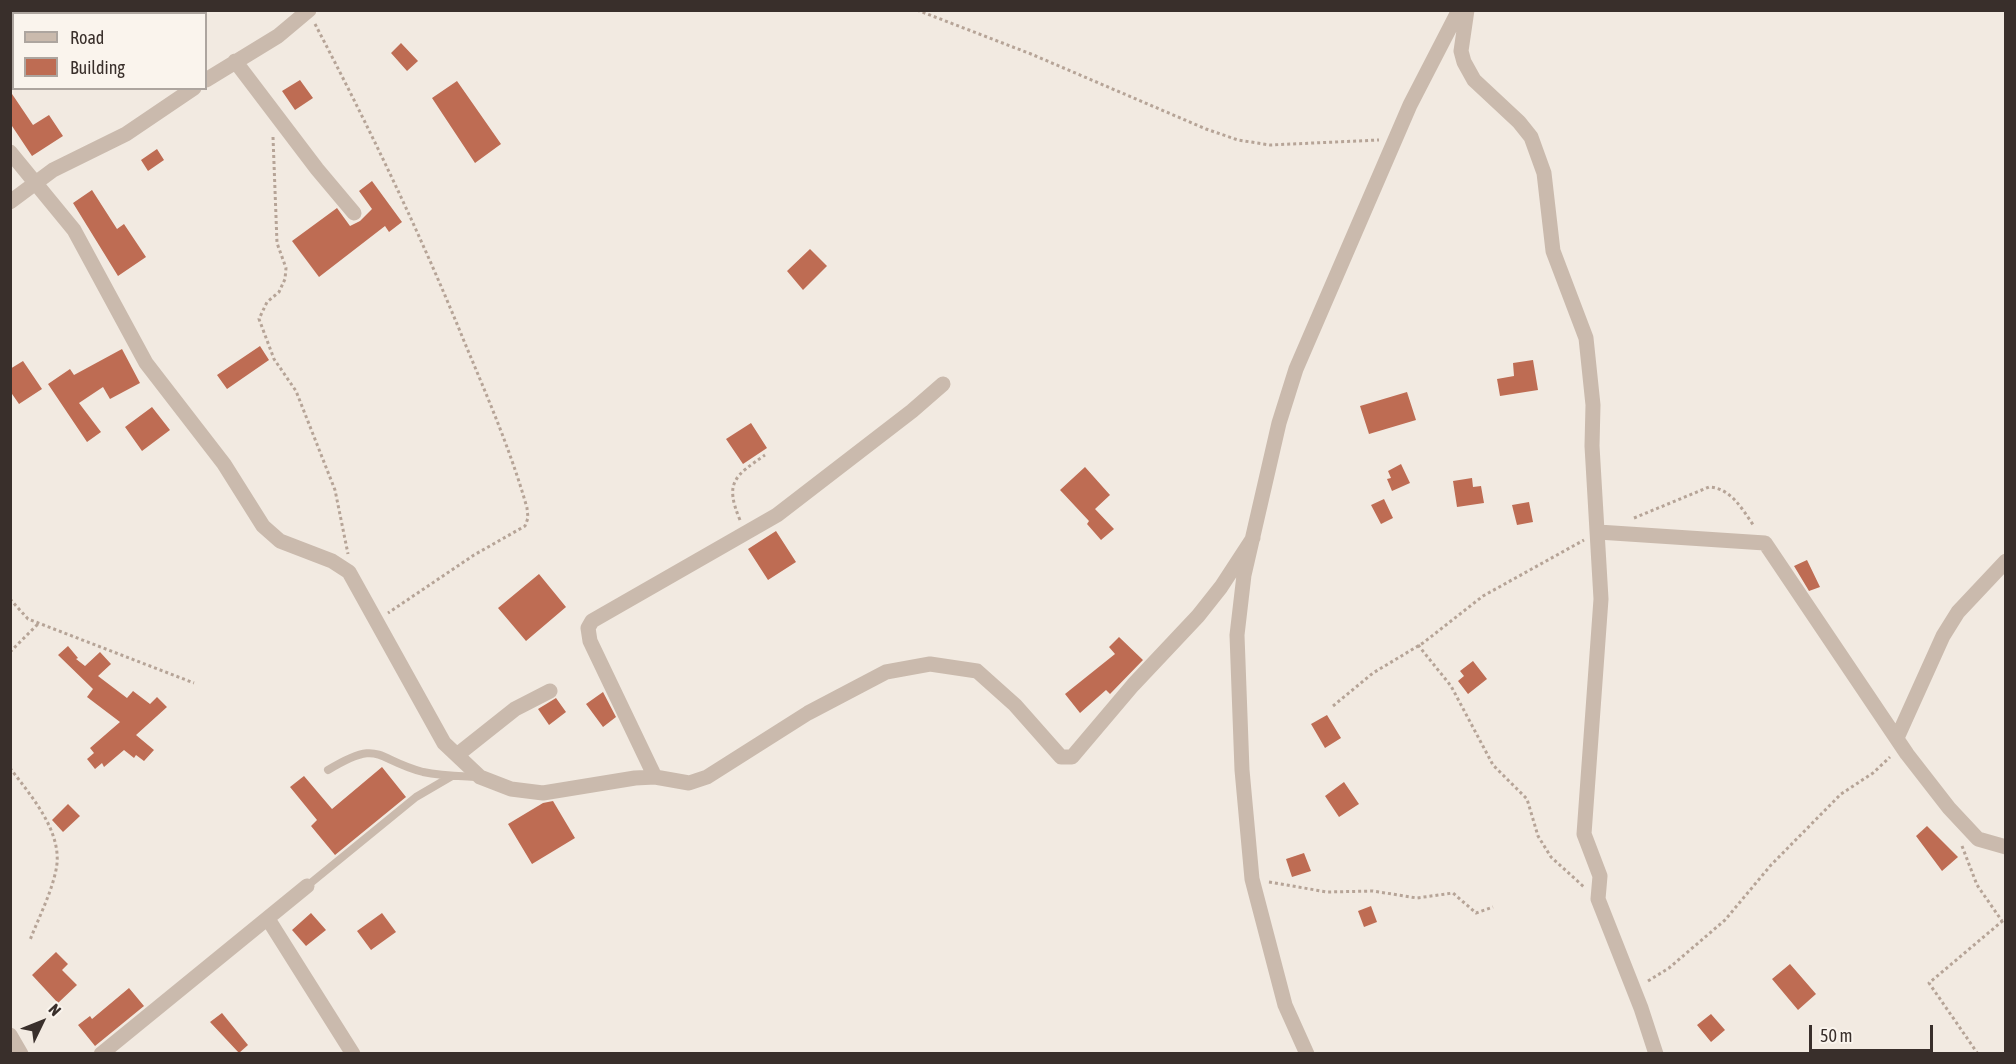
<!DOCTYPE html>
<html>
<head>
<meta charset="utf-8">
<style>
  body { margin:0 }
  #map { position:relative; width:2016px; height:1064px; overflow:hidden; background:#f2eae1; font-family:"Asap Condensed",sans-serif }
  canvas { display:block }
  .frame { position:absolute; inset:0; border:12px solid #392f2b; pointer-events:none }
  .legend { position:absolute; left:12px; top:12px; width:195px; height:78px; box-sizing:border-box; background:#faf4ed; border:2px solid #ada59f; margin:0; padding:8px 10px; list-style:none; font-size:18px; color:#392f2b }
  .legend li { display:flex; align-items:center; gap:12px; height:30px }
  .legend b { width:30px; border:2px solid #ada59f }
  .north { position:absolute; left:12px; top:992px; width:60px; height:60px; -webkit-text-stroke:4px #faf4ed; paint-order:stroke; rotate:47deg; font-size:16px; font-weight:700; line-height:24px; text-align:center; color:#392f2b }
  .north::after { content:''; display:block; margin:auto; width:21px; height:27px; background:#392f2b; clip-path:polygon(50% 0,100% 100%,50% 72%,0 100%) }
  .scale { position:absolute; left:1809px; top:1025px; width:124px; height:27px; box-sizing:border-box; border:3px solid #392f2b; border-top:0; padding-left:8px; font-size:18px; line-height:21px; white-space:nowrap; color:#392f2b; -webkit-text-stroke:4px #faf4ed; paint-order:stroke }
</style>
</head>
<body>
<div id="map">
<canvas width="2016" height="1064"></canvas>
<div class="frame"></div>
<ul class="legend">
<li><b style="height:8px;background:#cabaad"></b>Road</li>
<li><b style="height:16px;background:#be6c53"></b>Building</li>
</ul>
<div class="north">N</div>
<div class="scale">50 m</div>
</div>
<script>
const ctx = document.querySelector('canvas').getContext('2d');
ctx.lineJoin = 'round';
function fillPath(path, color) { ctx.fillStyle = color; ctx.fill(path, 'evenodd'); }
function trace(path, color, width, dash) { ctx.strokeStyle = color; ctx.lineWidth = width; ctx.lineCap = dash ? 'butt' : 'round'; ctx.setLineDash(dash || []); ctx.stroke(path); }
const building = new Path2D(`
  M401 43 418 61 407 71 391 53Z
  M300 80 313 98 295 110 282 91Z
  M457 81 501 144 475 163 432 98Z
  M10 91 33 125 49 115 63 136 32 156 10 123Z
  M157 149 164 160 148 171 141 160Z
  M372 181 402 222 389 232 385 226 319 277 292 241 337 208 350 226 360 221 372 209 359 191Z
  M92 190 117 229 124 224 146 257 118 276 73 203Z
  M810 249 827 266 803 290 787 271Z
  M260 346 269 360 227 389 217 375Z
  M122 349 140 383 110 399 103 387 79 403 101 432 87 442 48 384 70 369 74 375Z
  M1533 360 1538 390 1500 396 1497 379 1514 376 1513 363Z
  M23 361 42 389 19 404 10 391V369Z
  M1407 392 1416 420 1369 434 1360 406Z
  M152 407 170 430 142 451 125 427Z
  M751 423 767 448 743 464 726 439Z
  M1401 464 1410 483 1392 491 1387 479 1391 478 1388 471Z
  M1085 467 1110 495 1095 509 1114 529 1101 540 1087 524 1089 521 1060 490Z
  M1472 478 1473 487 1481 486 1484 503 1457 507 1453 481Z
  M1384 499 1393 518 1381 524 1371 505Z
  M1529 502 1533 522 1517 525 1512 505Z
  M776 531 796 562 768 580 748 549Z
  M1807 560 1820 587 1809 591 1794 566Z
  M539 574 566 607 526 641 498 608Z
  M1119 637 1143 660 1110 694 1106 690 1080 713 1065 694 1115 654 1109 647Z
  M68 646 78 658 76 659 85 666 100 652 111 664 98 676 127 698 133 691 150 704 157 697 167 707 136 735 154 750 144 761 136 755 134 758 124 750 104 767 102 763 95 769 87 759 94 753 90 748 120 722 87 697 93 689 58 655Z
  M1473 661 1487 679 1468 694 1458 681 1464 676 1460 671Z
  M603 692 616 717 603 727 586 704Z
  M556 698 566 712 549 725 538 709Z
  M1327 715 1341 738 1325 748 1311 724Z
  M382 767 406 797 335 855 311 826 317 820 290 787 304 776 332 809Z
  M1344 782 1359 804 1339 817 1325 796Z
  M553 801 575 838 532 864 508 824 543 803Z
  M68 804 80 816 63 832 52 820Z
  M1927 826 1958 857 1942 871 1916 836Z
  M1304 853 1311 871 1292 877 1286 859Z
  M1371 906 1377 922 1364 927 1358 911Z
  M311 913 326 930 306 946 292 930Z
  M382 913 396 932 371 950 357 931Z
  M56 952 68 964 62 970 77 985 58 1003 32 975Z
  M1790 964 1816 994 1798 1010 1772 979Z
  M129 988 144 1006 95 1046 78 1025 90 1016 92 1019Z
  M222 1013 248 1045 239 1053 210 1022Z
  M1711 1014 1725 1030 1711 1042 1697 1025Z`);
const path = new Path2D(`
  M917 10 1031 54 1206 129 1238 140 1270 145 1379 140
  M315 24C369 127 420 233 464 341 487 396 511 451 527 508L528 518 525 526 474 555 388 613
  M273 137 277 243 286 268 285 279 279 292 267 302 259 319 274 359 296 391 335 490 348 554
  M1634 518 1709 487C1731 488 1742 509 1754 526
  M740 520C724 482 735 476 765 455
  M10 599 28 619 194 683
  M1418 645 1451 686 1493 765 1527 799 1538 836 1551 857 1584 887
  M10 652 39 623
  M1333 706 1373 673 1423 643 1483 596 1584 540
  M10 768C31 796 64 833 56 870 51 894 39 917 30 940
  M1962 846 1977 885 2002 921
  M1269 882 1327 892 1373 891 1417 898 1453 893 1476 913 1493 907
  M1648 981 1669 968 1725 920 1771 865 1841 794 1873 773 1890 757
  M1978 1054 1929 983 2006 918`);
const service = new Path2D(`
  M328 770C381 738 374 759 423 772 442 776 461 776 479 777
  M307 886 416 797 452 776`);
const minor = new Path2D(`
  M1467 10 1461 51 1464 62 1474 80 1519 122 1531 137 1544 173 1553 251 1586 338 1593 405 1592 446 1601 599 1584 834 1600 876 1598 899 1641 1008 1656 1054
  M235 61 317 169 354 213
  M206 80 278 36 309 10
  M10 152 74 230 146 363 224 464 263 526 280 541 332 561 349 572 444 743 480 777 511 789 543 793 635 778 655 777 689 783 707 777 808 713 886 672 930 664 977 671 1015 705 1061 757H1072L1133 685 1198 616 1221 587 1253 538
  M10 202 53 170 126 134 194 88
  M1598 532 1765 543 1907 754 1949 808 1978 839 2006 847
  M1897 738 1943 636 1958 612 2006 561
  M457 755 515 709 550 691
  M655 777 590 641 588 628 592 621 777 515 912 411 943 384
  M268 919 353 1054
  M101 1054 307 886
  M1307 1054 1285 1005 1252 879 1242 770 1237 635 1244 575 1279 423 1296 369 1410 105 1459 10`);
const tertiary = new Path2D(`
  M10 1035 21 1054`);
fillPath(building, '#be6c53');
trace(path, '#b6a497', 3, [3, 3]);
trace(service, '#cabaad', 8);
trace(minor, '#cabaad', 15);
trace(tertiary, '#cabaad', 15);
</script>
</body>
</html>
